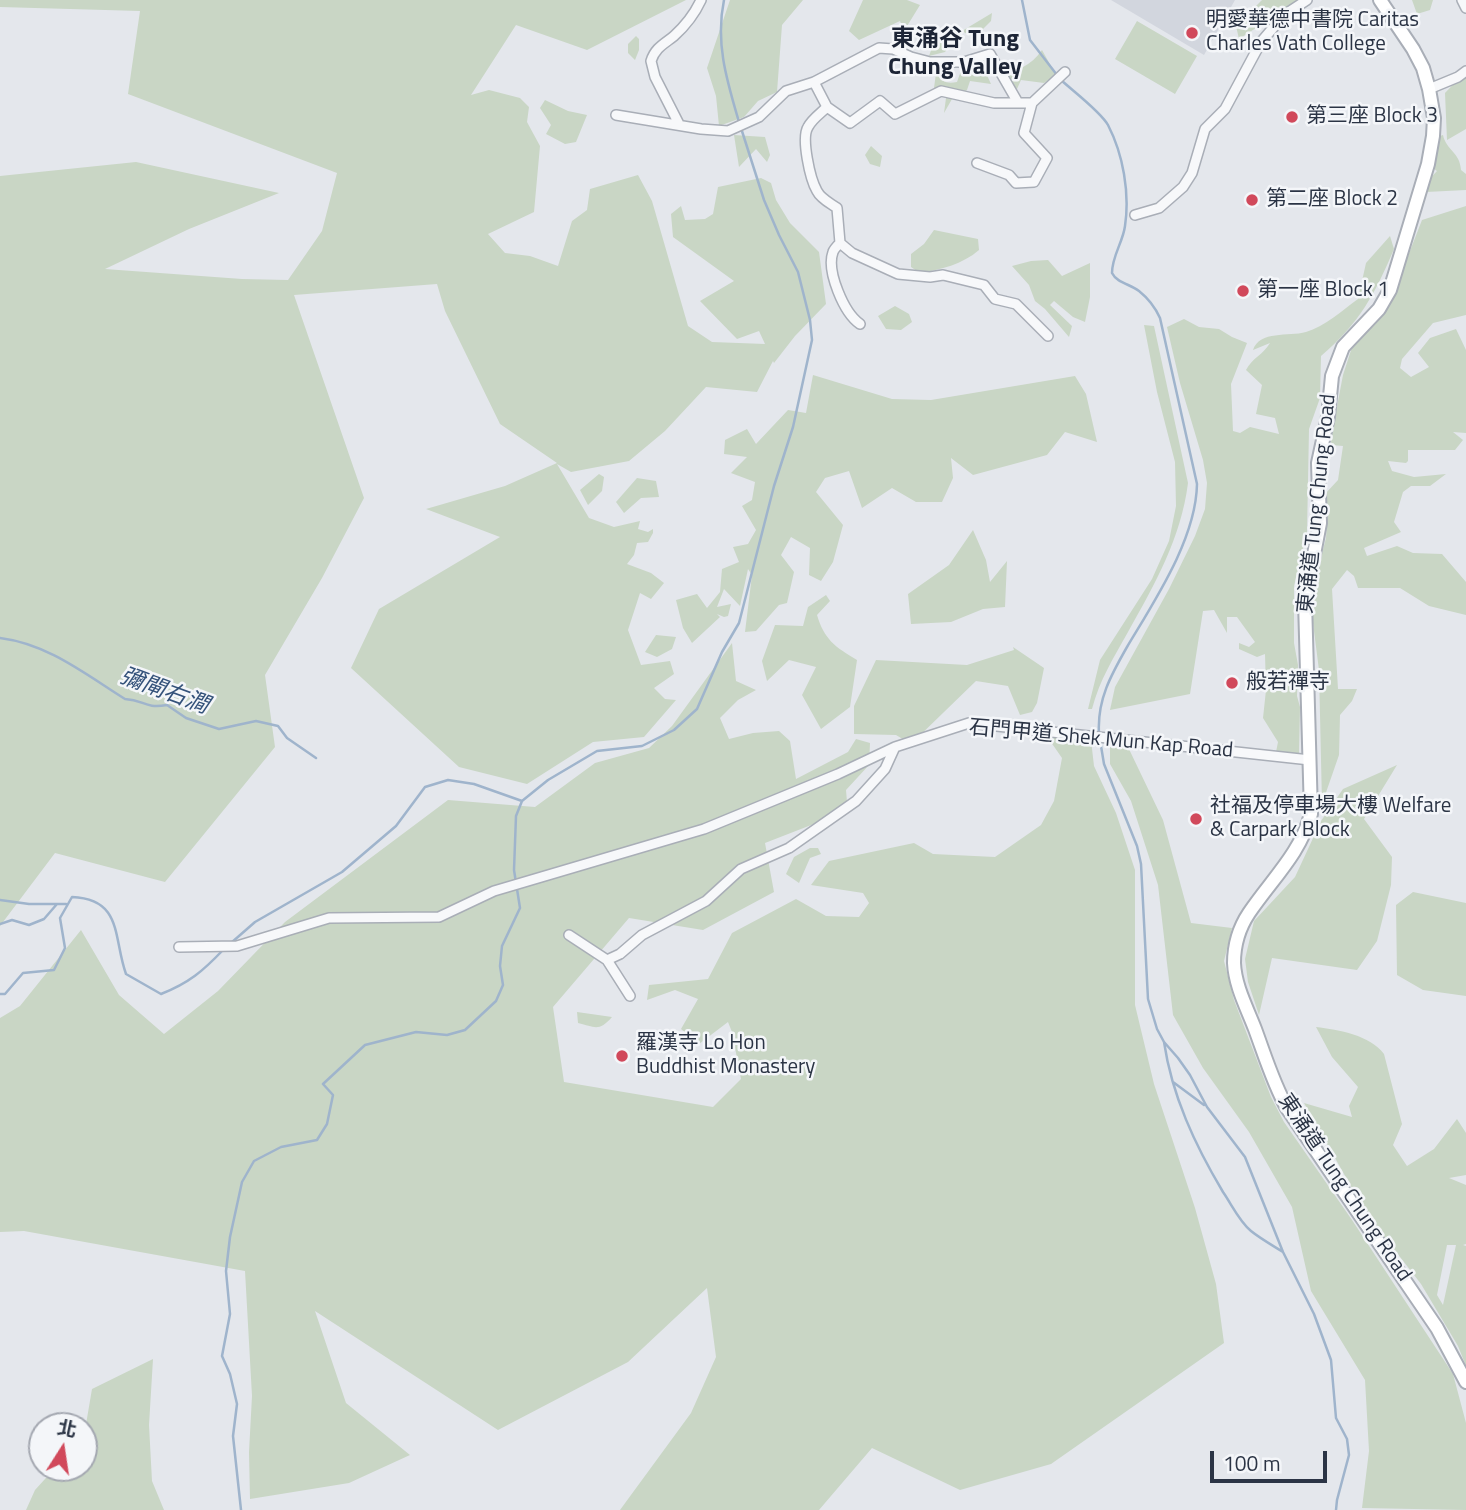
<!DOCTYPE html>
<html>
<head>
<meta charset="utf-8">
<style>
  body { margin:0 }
  #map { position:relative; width:1466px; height:1510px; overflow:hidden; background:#e4e7ec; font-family:"Titillium Web","Noto Sans TC",sans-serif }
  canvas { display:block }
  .north { position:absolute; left:28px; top:1412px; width:70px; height:70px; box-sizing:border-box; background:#f4f6f9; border:2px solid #a4a8b1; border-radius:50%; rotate:12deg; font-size:19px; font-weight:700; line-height:28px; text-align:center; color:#2b3445 }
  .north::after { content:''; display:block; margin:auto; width:24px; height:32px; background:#d1495b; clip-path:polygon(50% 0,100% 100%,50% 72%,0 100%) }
  .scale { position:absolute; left:1210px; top:1451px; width:117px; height:32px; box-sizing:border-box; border:4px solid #2b3445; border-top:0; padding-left:9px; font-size:21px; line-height:24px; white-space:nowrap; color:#2b3445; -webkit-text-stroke:5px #f4f6f9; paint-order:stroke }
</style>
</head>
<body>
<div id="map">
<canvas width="1466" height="1510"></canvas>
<div class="north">北</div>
<div class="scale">100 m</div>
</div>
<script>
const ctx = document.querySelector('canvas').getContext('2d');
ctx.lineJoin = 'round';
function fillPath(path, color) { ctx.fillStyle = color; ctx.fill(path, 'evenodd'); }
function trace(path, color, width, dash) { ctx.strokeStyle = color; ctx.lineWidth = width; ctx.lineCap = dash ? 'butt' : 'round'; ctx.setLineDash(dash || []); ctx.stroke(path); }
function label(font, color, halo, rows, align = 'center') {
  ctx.font = font + ' "Titillium Web","Noto Sans TC",sans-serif'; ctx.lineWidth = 5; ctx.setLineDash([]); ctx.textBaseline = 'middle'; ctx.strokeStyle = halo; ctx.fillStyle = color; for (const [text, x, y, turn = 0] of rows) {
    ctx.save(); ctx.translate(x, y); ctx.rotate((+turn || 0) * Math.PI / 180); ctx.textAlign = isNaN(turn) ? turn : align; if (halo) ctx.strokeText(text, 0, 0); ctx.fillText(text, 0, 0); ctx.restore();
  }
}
const built = new Path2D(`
  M1111 0H1235L1204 55Z`);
const green = new Path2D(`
  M0 0H686L587 50 516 25 471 95 489 90 520 98 529 107 527 122 540 146 534 212 488 234 505 253 530 256 558 266 572 221 587 210 590 189 638 175 652 201 688 326 712 342 765 344 759 331 737 339 700 301 734 281 673 237 671 214 681 206 685 220 705 219 713 214 718 187 761 178 771 183 776 200 790 223 819 252 826 304 795 336 774 363 773 361 757 392 706 387 665 431 629 461 571 472 557 464 589 518 614 527 640 521 638 529 648 532 653 529V533L648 542 637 543 634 555 627 564 651 573 664 583 651 599 640 593 628 630 641 665 670 661 674 674 654 688 665 699 676 700 644 737 593 742 527 784 459 767 351 668 379 609 500 537 426 509 505 486 557 463 500 424 445 311 437 284 294 295 364 498 322 578 265 675 275 747 165 882 55 853 0 926V176L136 162 279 193 189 229 105 269 242 279 288 280 322 231 337 173 128 94 140 11 0 7Z
  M730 0H803L782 25 777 92 758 101 744 117 719 126 716 96 707 68Z
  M863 0H907L920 5 904 31 900 21 859 40 849 31Z
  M1262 0H1299L1239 39 1236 26Z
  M1412 0H1433L1430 10 1417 14Z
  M992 13 991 21 974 38 962 31Z
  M1137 21 1197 56 1175 94 1115 59Z
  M948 35 951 44 945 52 929 56 933 45Z
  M636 36 639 39V50L635 60 628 53V44Z
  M1042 50 1056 75 1044 83 1021 80 1017 89 999 77C1016 71 1031 66 1042 50Z
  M971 66 985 71 991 84 970 81 967 90 952 99 944 113 946 98 934 88 936 73C942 82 947 84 957 82L962 68Z
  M1466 71V129L1447 140 1445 93Z
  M545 100 568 111 587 115 576 142 565 144 546 134 551 125 540 108Z
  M734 135 765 137 770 155 767 162 756 149 739 167Z
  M1443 135C1446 150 1460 152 1461 170L1466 174V190L1426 192 1424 185 1437 171 1430 166 1437 137Z
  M871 146 882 156 880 167 870 164 865 155Z
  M1466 206V315L1433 323 1402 359 1400 368 1411 377 1429 367 1418 353 1430 338 1456 329 1466 350V433L1453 432 1463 440 1455 450H1408V461L1406 463 1388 461 1392 471 1414 477 1446 474 1430 486H1411L1403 492 1394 522 1401 532 1364 548 1367 556 1397 546 1413 553 1442 554 1466 582V615L1429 606 1400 588H1358L1354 576 1347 570 1332 589 1338 689H1357L1352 701 1340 715 1339 755 1322 804 1319 670 1310 600 1326 538 1328 507 1325 494 1338 480 1343 446 1331 445V438L1343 375 1353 344 1394 292 1422 220Z
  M934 230 978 239 979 250C963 264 940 270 920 273L911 267V254L924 244Z
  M1390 236 1394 249C1375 294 1359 324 1321 356L1320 398 1309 429 1307 533 1294 586V643L1298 665 1297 696 1300 707 1299 754 1276 752 1278 742 1263 718 1266 690 1265 654 1257 657 1239 649V643L1249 647 1255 642 1237 617H1227V633L1214 610 1203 611 1190 694 1110 710 1115 687 1169 589 1195 536 1205 509 1207 483 1203 460 1180 383 1167 327 1184 319 1199 327 1219 329 1232 337 1247 343 1231 384 1233 431 1240 433 1250 427 1279 434 1275 418 1256 414 1262 385 1246 370C1252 358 1263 355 1270 343L1253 350C1260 330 1288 337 1306 332 1324 327 1343 310 1358 299L1366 263Z
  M1048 260 1062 276 1090 263V297L1085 322 1073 317 1054 301 1050 305 1072 326 1069 337 1045 309 1035 301 1029 285 1012 266 1031 261Z
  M895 306 909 314 912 322 901 330 886 329 878 316Z
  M1144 325 1154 326 1188 483C1181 538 1155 584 1128 632 1113 659 1100 679 1092 709H1088L1100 660 1152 579 1169 541 1176 506 1175 462 1157 392Z
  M813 375 892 399 931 400 1075 376 1086 394 1097 442 1065 432 1047 455 973 475 951 458 953 478 942 502H916L892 488 862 508 849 471 825 478 816 492 843 525 833 562 821 581 809 575 810 548 791 537 781 555 794 572 787 603 779 605 756 631 745 632 752 575 748 569 740 606 724 589 717 607 731 604 728 616 724 617 717 614 720 617 692 643 683 628 676 600 697 594 707 608 720 592 722 569 739 562 733 547 748 544 756 530 742 506 752 500 755 482 731 473 747 457 724 454 725 440 747 429 756 444 788 410 806 413Z
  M599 474 604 477 602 491 588 505 580 490Z
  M637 478 656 481 659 497 641 498 624 513 616 502Z
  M973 530 986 560 990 582 1007 561 1005 607 983 609 951 622 911 624 908 594 949 565Z
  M826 595 830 601 817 615C824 639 835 647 857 660L850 707 821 729 802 695 816 667 789 660 767 681 762 661 775 625 803 626 808 607Z
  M656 635 676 637 672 649 657 657 645 652Z
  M732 643 736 681 756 690 738 700 720 718 729 739 753 733 779 731 790 741 796 779 848 752 856 739 870 743 869 765 846 790 847 802 824 820 765 843 774 892 703 930 629 918 553 1007 564 1082 713 1107 741 1079 732 1032 728 1022 699 1044 681 1029 698 999 675 990 647 1000 649 985 708 979 732 933 796 899 826 916 859 917 869 903 863 893 811 885 829 861 914 843 933 854 995 857 1041 825 1054 801 1062 758 1046 735 1091 740 1094 766 1116 813 1135 870V1005L1154 1084 1195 1208 1216 1284 1224 1343 1051 1464 960 1490 872 1448 819 1510H620L691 1413 716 1357 707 1288 628 1362 498 1430 315 1311 346 1403 410 1455 349 1483 250 1499 249 1452 252 1396 245 1271 24 1231 0 1232V1018L20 1006 81 930 119 995 164 1034 218 991 285 922 448 800 535 807 595 763 649 748 672 726Z
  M1013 647 1044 668 1037 703 1032 712 1020 715 1008 686 976 681 911 744 896 735 854 734V706L876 660 967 665 1014 650Z
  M1110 747H1128L1163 820 1191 923 1232 928 1224 961 1234 1000 1271 1097 1284 1122 1352 1220 1453 1374 1466 1423V1510L1362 1508 1369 1451 1365 1380 1311 1291 1292 1207 1249 1132 1203 1068 1173 1015 1158 885 1131 801 1110 764Z
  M1397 765 1364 819 1392 857 1391 885 1377 941 1357 970 1272 958 1259 1015 1248 982 1245 959 1254 921 1295 877 1321 821 1343 789Z
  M810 848H818L821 854 810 858 799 883 786 874 794 857Z
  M1413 892 1466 903V996L1423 990 1397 975 1396 905Z
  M577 1012 612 1017C599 1032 595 1027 578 1023Z
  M1316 1027C1339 1030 1370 1035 1384 1054L1402 1124 1393 1145 1407 1166 1434 1149 1457 1119 1466 1133V1175L1449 1178 1466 1185V1244L1463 1245 1466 1246V1366L1458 1346 1421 1284 1366 1213 1304 1103 1352 1117 1349 1106 1358 1087 1332 1057ZM1447 1245H1456L1443 1305 1437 1295Z
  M153 1359 149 1425 152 1481 164 1510H26L35 1490 55 1468H84V1436L92 1389Z`);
const stream = new Path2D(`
  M724 0C715 43 727 81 739 122
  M1022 0 1030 40 1057 75
  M1061 80C1073 91 1101 112 1108 125 1123 154 1130 193 1125 226 1123 242 1112 256 1112 273 1117 283 1130 284 1139 291 1149 299 1155 307 1160 318L1197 484C1196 539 1155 600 1127 647 1111 675 1097 700 1099 733
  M0 638C48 644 85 674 125 699 145 700 144 709 167 705L186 718 219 729 256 721 278 726 287 738 316 758
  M1100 740 1104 764 1137 846 1141 864 1148 999 1157 1029 1164 1042 1178 1058 1190 1075 1207 1107 1245 1157 1283 1252 1314 1314 1331 1360 1336 1418 1347 1439 1349 1455 1337 1500 1336 1510
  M0 900 29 904H66
  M0 924 12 920 29 925 44 919 57 904
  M231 943 255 922 342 872 396 826 425 787 448 780 474 784 522 801
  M0 994H5L23 973 54 970 65 948 60 918 72 897C123 899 113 938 126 974L161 994C189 983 203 971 223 950
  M1164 1042C1172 1096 1195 1145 1223 1192 1232 1205 1239 1221 1251 1231 1261 1239 1272 1245 1283 1252
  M1173 1082 1204 1105
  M241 1510 233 1436 237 1404 230 1374 222 1356 230 1314 226 1271 230 1237 242 1182 254 1161 281 1147 317 1140 327 1124 333 1095 323 1084 365 1045 416 1032 447 1035 465 1030 496 1001 503 985 500 966 502 946 520 908 514 870 516 816 522 801 548 780 597 751 642 746 674 730 697 709 722 652 739 623 774 486 793 427 812 340 810 320 798 272 779 235 764 200 741 128`);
const street = new Path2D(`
  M1462 0 1466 8
  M814 82 827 107 850 123 880 101 895 114 941 91 994 103H1032
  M1429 89 1458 77 1466 71
  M827 107C821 113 812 119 808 127 801 138 810 179 817 191 821 199 830 203 837 208L840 243C838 245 834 249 833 252 826 271 844 313 860 324
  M616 115 701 129 728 131 759 117 786 91 814 82 879 48 893 49 911 57 930 62H964L990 54 1017 101
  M679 124 655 77 651 61C655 48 664 44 674 36 685 26 695 13 701 0
  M977 163 1009 175 1016 183 1034 182 1047 158 1024 133 1032 103 1065 72
  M1135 215 1159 208 1183 187 1192 173 1205 129 1225 109 1261 42 1284 15 1307 0
  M840 243 852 253 898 274 930 277 943 275 984 285 995 299 1016 304 1048 336
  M569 935 607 960
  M179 947 237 946 329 918 439 917 494 891 704 829 838 774 895 747 969 723 1310 760
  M630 996 607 960 620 954 642 935 706 901 741 869 789 848 856 801 885 769 895 747`);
const secondary = new Path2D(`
  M1380 0 1413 49 1423 68 1429 89 1434 118 1433 136 1428 164 1390 290 1379 309 1343 347 1332 376 1328 417 1318 463 1320 523 1305 601 1311 814C1300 854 1272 879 1249 913 1239 928 1234 945 1234 963 1235 986 1247 1008 1255 1029 1265 1056 1273 1083 1287 1108L1437 1328 1466 1382`);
const markers = [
  [1192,33,7,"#d1495b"],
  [1292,117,7,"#d1495b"],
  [1252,200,7,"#d1495b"],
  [1243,291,7,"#d1495b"],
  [1232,683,7,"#d1495b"],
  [1196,819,7,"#d1495b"],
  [622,1056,7,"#d1495b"]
];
const poiNames = [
  ["明愛華德中書院 Caritas",1206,21],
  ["Charles Vath College",1206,45],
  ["第三座 Block 3",1306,117],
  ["第二座 Block 2",1266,200],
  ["第一座 Block 1",1257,291],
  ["般若禪寺",1246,683],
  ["社福及停車場大樓 Welfare",1210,807],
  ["& Carpark Block",1210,831],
  ["羅漢寺 Lo Hon",636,1044],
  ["Buddhist Monastery",636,1068]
];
const streetNames = [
  ["東涌道 Tung Chung Road",1318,504,-84],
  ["石門甲道 Shek Mun Kap Road",1101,740,5],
  ["東涌道 Tung Chung Road",1344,1188,56]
];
const waterNames = [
  ["彌閘右澗",164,692,20]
];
const quarterNames = [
  ["東涌谷 Tung",955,40],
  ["Chung Valley",955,68]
];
fillPath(built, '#d2d6de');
fillPath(green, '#c9d6c5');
trace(stream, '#9fb4cc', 2.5);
trace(street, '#a9aeb7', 12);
trace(secondary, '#a9aeb7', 16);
trace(street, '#f7f8fa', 9);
trace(secondary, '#fff', 12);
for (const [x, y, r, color] of markers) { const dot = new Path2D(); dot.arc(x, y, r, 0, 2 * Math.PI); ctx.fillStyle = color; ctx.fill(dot); trace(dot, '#f4f6f9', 2.5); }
label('21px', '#2b3445', '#f4f6f9', poiNames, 'left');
label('21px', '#2b3445', '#f4f6f9', streetNames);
label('italic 23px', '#34527a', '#f4f6f9', waterNames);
label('bold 24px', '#1d2536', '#f4f6f9', quarterNames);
</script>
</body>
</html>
